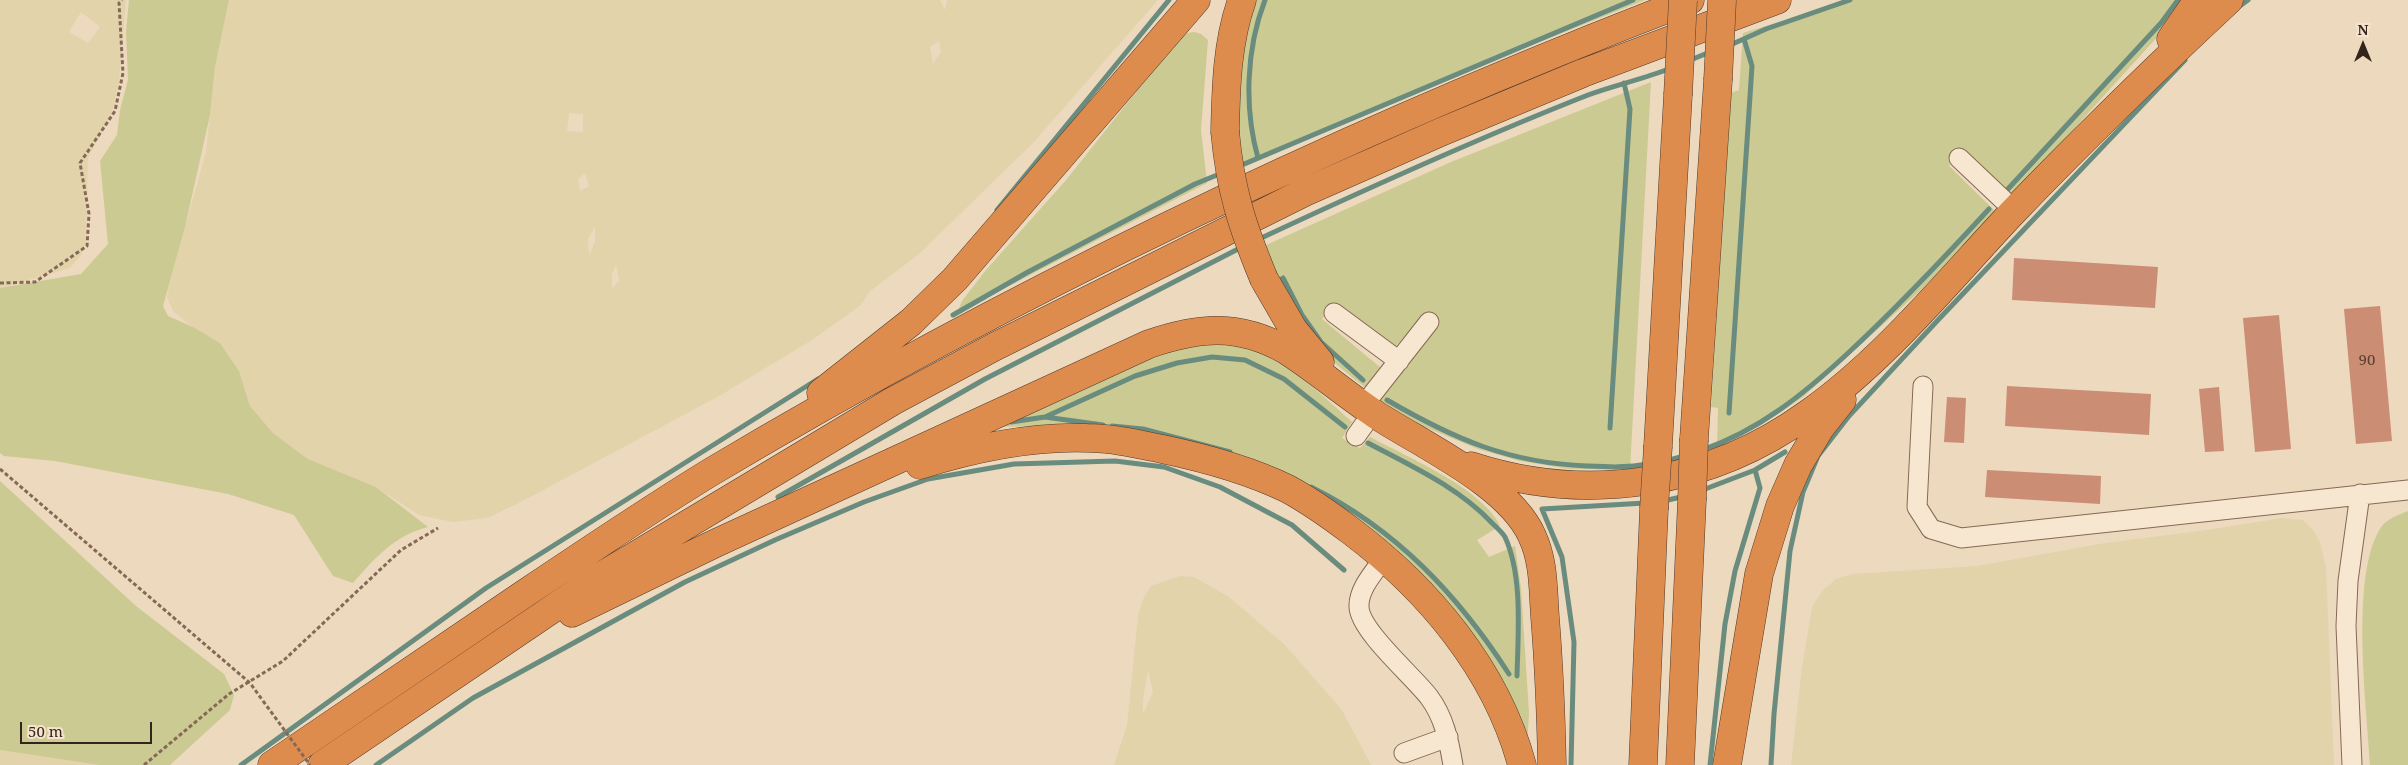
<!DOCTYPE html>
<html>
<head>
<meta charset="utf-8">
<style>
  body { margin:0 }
  #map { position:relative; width:2408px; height:765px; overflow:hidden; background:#edd9be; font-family:"Noto Serif",serif }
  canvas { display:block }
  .north { position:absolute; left:2338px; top:20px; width:50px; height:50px; -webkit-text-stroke:4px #f5e4cd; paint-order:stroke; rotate:0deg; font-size:14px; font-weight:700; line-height:20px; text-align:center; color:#34241b }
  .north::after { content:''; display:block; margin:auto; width:18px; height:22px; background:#34241b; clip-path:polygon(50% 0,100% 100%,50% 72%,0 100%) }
  .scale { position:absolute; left:20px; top:722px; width:132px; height:22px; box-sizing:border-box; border:2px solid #34241b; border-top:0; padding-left:6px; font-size:15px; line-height:18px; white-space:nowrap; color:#34241b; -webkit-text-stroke:4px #f5e4cd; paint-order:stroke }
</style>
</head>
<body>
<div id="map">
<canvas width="2408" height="765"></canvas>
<div class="north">N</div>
<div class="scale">50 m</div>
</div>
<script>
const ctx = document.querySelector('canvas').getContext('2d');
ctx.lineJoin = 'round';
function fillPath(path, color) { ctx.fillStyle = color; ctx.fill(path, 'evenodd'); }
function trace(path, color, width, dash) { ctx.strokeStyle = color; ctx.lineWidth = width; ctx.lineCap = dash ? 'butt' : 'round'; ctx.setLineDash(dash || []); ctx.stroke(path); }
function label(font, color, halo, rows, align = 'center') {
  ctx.font = font + ' "Noto Serif",serif'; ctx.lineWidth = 4; ctx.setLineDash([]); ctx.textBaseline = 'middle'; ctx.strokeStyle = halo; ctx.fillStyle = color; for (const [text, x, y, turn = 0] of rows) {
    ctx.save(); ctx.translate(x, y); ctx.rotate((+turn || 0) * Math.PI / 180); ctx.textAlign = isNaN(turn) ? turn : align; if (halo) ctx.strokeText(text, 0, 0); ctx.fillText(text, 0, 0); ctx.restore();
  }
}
const farmland = new Path2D(`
  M0 0H126L119 82 112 113 88 158 86 241 81 255 70 268 0 288ZM81 12 100 27 88 43 69 32Z
  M229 0H940L945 10 947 0H1158L1034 142 919 254 869 292 861 305 812 340 721 395 519 503 487 518 453 522 419 515 376 487 308 459 273 433 250 406 239 371 220 343 188 324 173 311 167 297 170 281 206 152 215 67ZM939 41 941 52 933 64 930 47ZM569 113 583 114V132L567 131ZM585 173 589 186 580 191 578 179ZM595 226V242L589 255 588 239ZM616 265 619 280 612 289V274Z
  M2282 518 2303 520 2313 530 2320 542 2326 567 2334 765H1791L1802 667 1812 607 1822 591 1836 579 1852 574 1977 566 2105 543 2207 530Z
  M1180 576 1194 577 1229 597 1284 644 1342 710 1371 765H1114L1127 725 1138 615 1144 597 1151 586ZM1148 670 1153 692 1143 714V700Z
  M0 750 99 765H0Z`);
const green = new Path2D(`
  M129 0H229L215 67 210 115 185 227 163 306 168 316 195 328 220 343 239 371 250 406 273 433 308 459 376 487 428 527C395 535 375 558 353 583L333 576 294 515 228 494 55 461 4 456 0 453V288L81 274 108 244 100 161 117 135 120 110 128 80 126 32Z
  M1248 0H1645L1444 80 1242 168 1240 130 1232 119Z
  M1850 0H2186L2170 23 2011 198 1961 153 1949 166 1997 213 1922 289 1803 397 1763 424 1717 447 1718 408 1711 407 1731 93 1739 90 1743 33Z
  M1194 32 1201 34 1208 40 1201 130 1207 183 957 313 962 301 986 270 1067 179 1177 40 1187 33Z
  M1651 82 1630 470 1569 469 1520 461 1478 449 1420 425 1380 400 1436 323 1424 315 1393 349 1335 305 1322 319 1381 368 1365 387C1333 363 1303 337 1284 300 1275 283 1270 263 1264 246L1451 162Z
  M1217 340C1228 343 1241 344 1251 348 1291 364 1321 394 1352 422L1342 438 1360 448 1370 437C1405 456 1484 489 1500 526L1477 540 1489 557 1515 546 1521 588 1529 713 1527 748 1507 700 1330 504 1068 425 996 427 1170 347Z
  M0 481 136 606 224 674 234 695 230 710 170 765H99L0 750Z
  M2408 511V765H2370C2367 707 2349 572 2382 526 2387 519 2400 514 2408 511Z`);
const stream = new Path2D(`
  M2237 8 2248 0
  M1728 46 1766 29 1850 0
  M1688 61 1710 52
  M1258 158C1244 108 1246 49 1265 0
  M1237 167 1633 0
  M2007 190 2161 23 2178 0
  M997 210 1169 0
  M1257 240C1366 189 1476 139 1588 95 1615 85 1644 79 1671 68
  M1275 283 1283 278 1302 315 1321 342 1363 380
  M953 315 1028 272 1195 184 1222 173
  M1387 400C1454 439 1509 463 1587 466 1608 467 1627 468 1648 464
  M1729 413 1752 66 1744 39
  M1045 417 1103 425
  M1011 422 1045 417 1135 376 1177 363 1212 357 1245 360 1284 379 1345 427
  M1112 426 1143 429 1230 452
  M1610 428 1630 109 1624 83
  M1368 443C1411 466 1458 487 1492 523 1496 527 1502 532 1505 537 1523 576 1518 633 1517 676
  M1702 450C1758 431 1804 394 1847 354 1897 308 1943 259 1989 209
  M1666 461 1684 456
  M1311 487C1396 529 1458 595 1509 674
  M1700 491 1755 470 1785 452
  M778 497 985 379 1242 247
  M1664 501 1685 496
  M241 765 486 588 818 379
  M376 765 473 698 685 582 775 540 864 502 928 479 1014 464 1115 461 1164 467 1220 487 1292 525 1344 570
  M1571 765 1574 642 1562 557 1542 509 1645 503
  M1710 765 1725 624 1735 571 1760 488 1755 470
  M1771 765 1774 714 1790 551 1803 492 1818 456 1849 416 1938 320 2185 60`);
const building = new Path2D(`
  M2014 258 2158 267 2155 308 2012 300Z
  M2380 306 2392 441 2356 444 2344 309Z
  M2279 315 2291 449 2255 452 2243 318Z
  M2007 386 2151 394 2149 435 2005 426Z
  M2219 387 2224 451 2205 452 2199 389Z
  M1947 397 1966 398 1964 443 1944 442Z
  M1987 470 2101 476 2100 504 1985 497Z`);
const path = new Path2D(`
  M0 283 35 282 87 246 89 214 80 163 115 111 123 73 119 3 122 0
  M0 469 250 683 263 701
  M144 765 229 694 283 661 401 550 438 528`);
const minor = new Path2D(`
  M1959 158 2015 211
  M1334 313 1399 361
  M1923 386 1917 507 1931 529 1961 538 2408 490
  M1363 406 1429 322
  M1356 436 1373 412
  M1385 557C1375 571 1358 589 1359 607 1360 631 1413 676 1429 697 1444 717 1449 741 1453 765
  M1404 753 1448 737
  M2352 765 2346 626 2348 581 2360 494`);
const highway = new Path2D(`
  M2171 39 2198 0
  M1225 131C1226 87 1227 42 1242 0
  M1264 279 1293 329 1320 362
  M821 393 911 322 955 279 1196 0
  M1694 439 1718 80
  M1658 446 1678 95
  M920 465C974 448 1030 436 1087 438 1112 438 1138 444 1162 449 1205 458 1249 470 1288 489 1310 501 1331 516 1351 531 1428 589 1496 669 1522 765
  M1471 466C1588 504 1710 485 1809 413 1884 360 1949 280 2012 213 2082 140 2155 69 2229 0
  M572 613 716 543 1149 344C1199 327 1238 323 1286 350 1317 370 1345 394 1375 414 1422 445 1509 484 1532 536 1544 561 1543 590 1545 617 1549 667 1551 716 1552 765
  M272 765C357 707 442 649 527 592 588 551 649 510 711 472 1023 286 1352 130 1690 0
  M322 765 598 578 893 401 996 346 1305 192 1441 132 1583 73 1777 0
  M1643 765 1654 509
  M1680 765 1692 500
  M1727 765 1759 574 1780 506 1798 465 1820 428 1842 400`);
const pathBridge = new Path2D(`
  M263 701 310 765`);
const highwayBridge = new Path2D(`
  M1718 80 1722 0
  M1678 95 1683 0
  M1225 131C1230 189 1242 226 1264 279
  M1692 500 1694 439
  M1654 509 1658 446`);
const numberNames = [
  ["90",2367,361]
];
fillPath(farmland, '#e3d3ab');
fillPath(green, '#cbca92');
trace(stream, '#698c7f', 5);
fillPath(building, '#cb8d73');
trace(minor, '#856957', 21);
trace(highway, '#52392b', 29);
trace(path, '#856957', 3, [4, 2.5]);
trace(minor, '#f8e7d0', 19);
trace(highway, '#de8c4d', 28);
trace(highwayBridge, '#52392b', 29, []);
trace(pathBridge, '#856957', 3, [4, 2.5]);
trace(highwayBridge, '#de8c4d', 28);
label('15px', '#5a3e31', null, numberNames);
</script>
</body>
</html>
